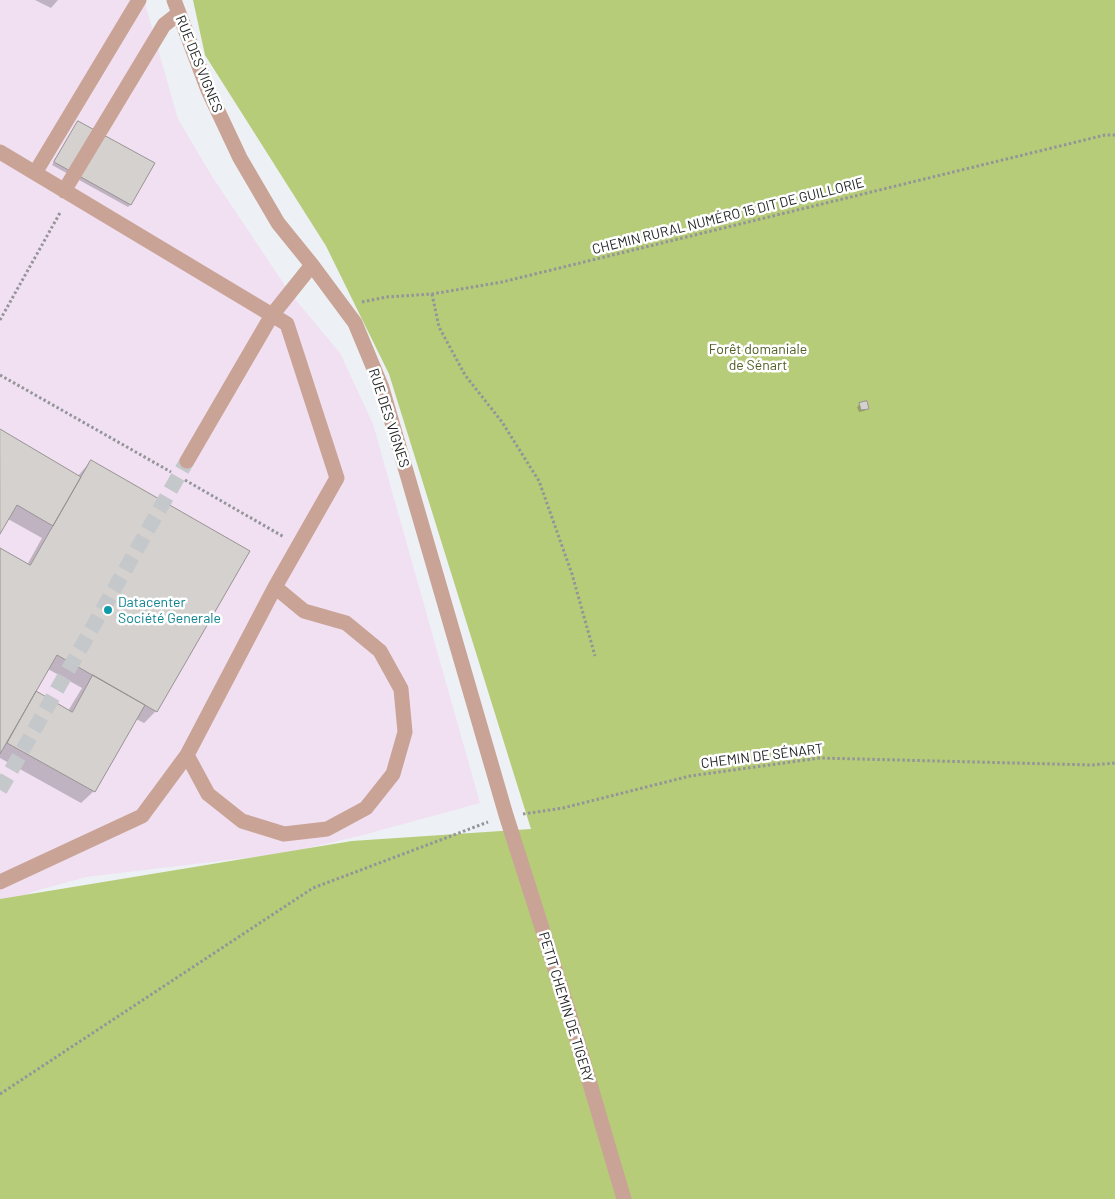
<!DOCTYPE html>
<html>
<head>
<meta charset="utf-8">
<style>
  body { margin:0 }
  canvas { display:block; background:#edf0f4 }
</style>
</head>
<body>
<canvas width="1115" height="1199"></canvas>
<script>
const ctx = document.querySelector('canvas').getContext('2d');
ctx.lineJoin = 'round';
function fillPath(path, color) { ctx.fillStyle = color; ctx.fill(path, 'evenodd'); }
function trace(path, color, width, dash) { ctx.strokeStyle = color; ctx.lineWidth = width; ctx.lineCap = dash ? 'butt' : 'round'; ctx.setLineDash(dash || []); ctx.stroke(path); }
function label(font, color, halo, rows, align = 'center') {
  ctx.font = font + ' Barlow,sans-serif'; ctx.lineWidth = 5; ctx.setLineDash([]); ctx.textBaseline = 'middle'; ctx.strokeStyle = halo; ctx.fillStyle = color; for (const [text, x, y, turn = 0] of rows) {
    ctx.save(); ctx.translate(x, y); ctx.rotate((+turn || 0) * Math.PI / 180); ctx.textAlign = isNaN(turn) ? turn : align; if (halo) ctx.strokeText(text, 0, 0); ctx.fillText(text, 0, 0); ctx.restore();
  }
}
const commercial = new Path2D(`
  M0 0H144L178 119 213 178 290 293 340 353 373 424 480 803 363 835 287 853 86 877 32 892 0 907Z`);
const forest = new Path2D(`
  M193 0H1115V1199H0V899L352 841 531 829 389 374 326 246 205 55Z`);
const shadow = new Path2D(`
  M35 0H58L51 8Z
  M78 122 130 205 128 207 52 165Z
  M860 404 867 409 864 411 859 412 857 407Z
  M0 430 77 477 91 461 156 711 144 723 136 719 94 791 81 803 0 758V549L27 565 42 538 8 519 0 531ZM48 669 82 688 68 711 35 691Z`);
const building = new Path2D(`
  M78 121 155 163 131 205 54 162Z
  M867 401 869 409 861 410 859 403Z
  M0 429 81 477 53 526 17 505 0 534Z
  M91 460 250 551 157 712 57 655 0 754V548L30 565Z
  M93 675 145 705 95 792 7 743 36 691 72 712Z`);
const minorTunnel = new Path2D(`
  M0 790 187 461`);
const path = new Path2D(`
  M432 294 439 327 465 375 502 422 539 481 572 574 595 656
  M362 302 386 297 432 294 502 282 1105 135H1115
  M0 320 61 211
  M0 375 171 472
  M185 480 284 537
  M523 814 563 808 690 776 820 758 1092 765 1115 763
  M0 1094 313 888 488 822`);
const minor = new Path2D(`
  M174 0 208 90 240 158 278 223 312 265 355 323 382 388 506 815 570 1016 624 1199
  M0 152 287 324 337 478 275 587 187 755 142 816 0 882
  M35 173 139 0
  M64 191 164 25 178 14
  M187 461 272 315 312 265
  M187 755 208 794 242 821 284 834 327 829 366 808 393 774 405 732 401 689 380 651 346 623 304 611 275 587`);
const markers = [
  [108,610,5,"#0f9aa8"]
];
const streetNames = [
  ["RUE DES VIGNES",199,64,68],
  ["CHEMIN RURAL NUMÉRO 15 DIT DE GUILLORIE",728,216,-14],
  ["RUE DES VIGNES",389,418,72],
  ["CHEMIN DE SÉNART",762,756,-7],
  ["PETIT CHEMIN DE TIGERY",566,1007,73]
];
const parkNames = [
  ["Forêt domaniale",758,349],
  ["de Sénart",758,365]
];
const cultureNames = [
  ["Datacenter",118,602],
  ["Société Generale",118,618]
];
fillPath(commercial, '#f1e0f2');
fillPath(forest, '#b7cc79');
fillPath(shadow, '#0003');
fillPath(building, '#d5d1cf');
trace(building, '#999493', 1);
trace(minorTunnel, '#c5c8cb', 15, [15, 8]);
trace(path, '#939598', 3, [2.5, 2.5]);
trace(minor, '#c9a395', 15);
for (const [x, y, r, color] of markers) { const dot = new Path2D(); dot.arc(x, y, r, 0, 2 * Math.PI); ctx.fillStyle = color; ctx.fill(dot); trace(dot, '#fff', 2); }
label('14px', '#252627', '#fff', streetNames);
label('14px', '#505e23', '#fff', parkNames);
label('14px', '#0d838f', '#fff', cultureNames, 'left');
</script>
</body>
</html>
